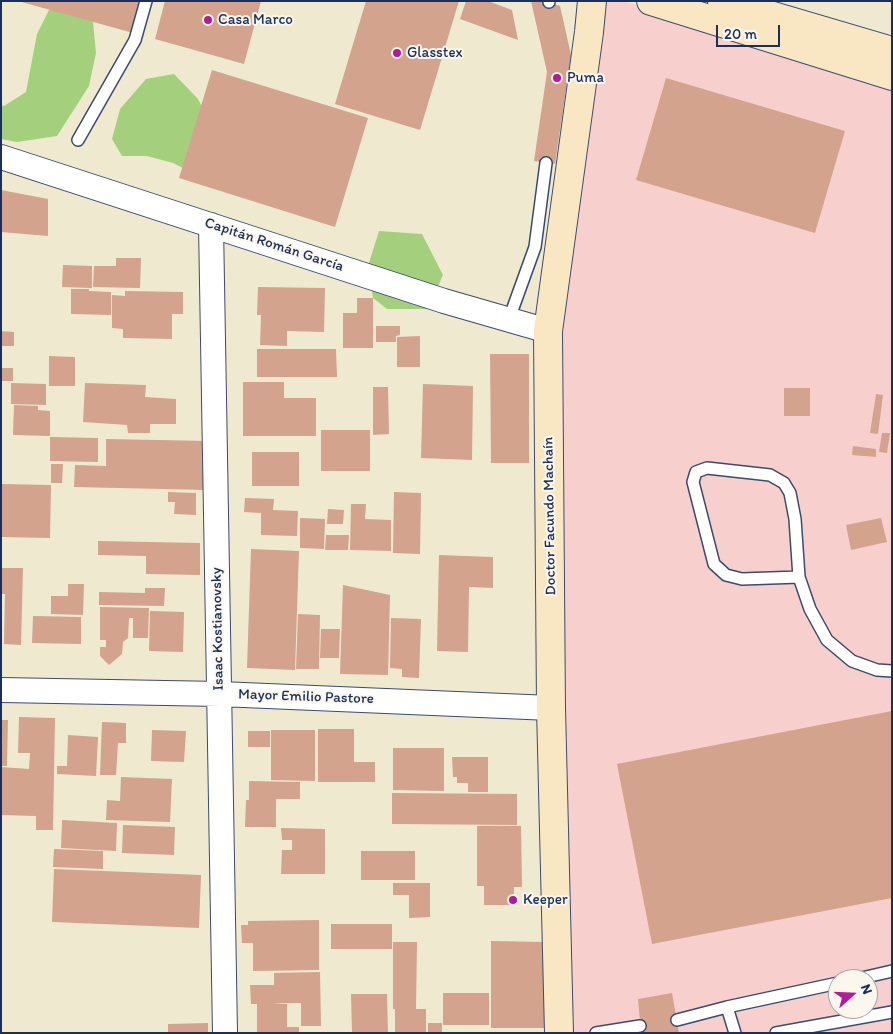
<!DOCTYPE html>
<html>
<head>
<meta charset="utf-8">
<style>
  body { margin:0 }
  #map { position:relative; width:893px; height:1034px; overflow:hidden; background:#efe9d0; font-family:Itim,sans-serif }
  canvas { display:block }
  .frame { position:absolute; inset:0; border:2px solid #1b2f5e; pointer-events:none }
  .north { position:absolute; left:828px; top:969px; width:50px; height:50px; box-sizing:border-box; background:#fbf7ec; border:1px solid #a1a7b3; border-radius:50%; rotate:70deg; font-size:14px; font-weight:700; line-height:20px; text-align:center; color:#1b2f5e }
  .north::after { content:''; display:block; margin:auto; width:18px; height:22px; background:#b5179e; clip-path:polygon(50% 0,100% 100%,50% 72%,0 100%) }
  .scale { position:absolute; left:716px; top:25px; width:64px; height:22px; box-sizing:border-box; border:2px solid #1b2f5e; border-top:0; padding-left:6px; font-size:15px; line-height:18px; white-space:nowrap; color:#1b2f5e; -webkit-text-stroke:4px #fbf7ec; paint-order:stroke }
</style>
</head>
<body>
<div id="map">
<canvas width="893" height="1034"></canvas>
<div class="frame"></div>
<div class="north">N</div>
<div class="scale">20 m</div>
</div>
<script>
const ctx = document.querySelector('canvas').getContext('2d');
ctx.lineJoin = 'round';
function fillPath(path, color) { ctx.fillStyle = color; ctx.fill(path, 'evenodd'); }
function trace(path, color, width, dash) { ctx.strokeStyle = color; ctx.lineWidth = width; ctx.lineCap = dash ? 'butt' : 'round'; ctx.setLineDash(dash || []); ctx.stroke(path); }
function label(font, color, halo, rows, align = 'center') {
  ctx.font = font + ' Itim,sans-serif'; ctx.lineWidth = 4; ctx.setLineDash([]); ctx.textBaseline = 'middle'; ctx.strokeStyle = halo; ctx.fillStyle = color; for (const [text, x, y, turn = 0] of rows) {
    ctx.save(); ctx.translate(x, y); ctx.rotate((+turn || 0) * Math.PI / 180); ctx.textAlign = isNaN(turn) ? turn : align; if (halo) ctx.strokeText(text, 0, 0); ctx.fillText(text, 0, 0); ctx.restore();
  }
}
const built = new Path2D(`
  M602 1H623L892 83V1033H569L560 338ZM838 979H868V1009H838Z`);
const green = new Path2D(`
  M72 7 93 22 96 53 89 86 57 136 17 142 1 139V105L4 106 26 92 37 34 49 10Z
  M174 74 198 99 214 129 191 172 173 163 147 156H122L112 139 120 109 146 79Z
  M379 231 422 234 443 275 428 309H387L373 298 368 266Z`);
const building = new Path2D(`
  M18 1H141L133 33Z
  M165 1H261L244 64 155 39Z
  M366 1H459L420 130 335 104Z
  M466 1H488L512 10 518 40 460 19Z
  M531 1H545L560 6 571 55 555 164 534 161 547 72Z
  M212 70 368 118 335 227 179 178Z
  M666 78 845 131 815 233 636 180Z
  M1 190 48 199V236L1 232Z
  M116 258H141L140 288 93 287 94 266H116Z
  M63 265 92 266V288L62 287Z
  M258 287 325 288 324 332 287 331V346L260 345 261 315H257Z
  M71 289H89V291L111 292V315L71 314Z
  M125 291 183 292V314H172V339L123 338V329L112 328V295L125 296Z
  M357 298H373V348H343V313H357Z
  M376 326H400V335L396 336V342H376Z
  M1 331 14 332V346H1Z
  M420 336V367H397V337Z
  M257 349H336L337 377H257Z
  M490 354H529V463H491Z
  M49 356 75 357V386H49Z
  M1 368H13V381H1Z
  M243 382H284V398H316V436H243Z
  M11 383 46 384V405L11 404Z
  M85 383 146 385 145 397 176 399V424H150V433H128L127 425 83 422Z
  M423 384 473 386 472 460 421 458Z
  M373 387H388L389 434 373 435Z
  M784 388H810V416H784Z
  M876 394 883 395 878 434 870 433Z
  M14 405 38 406V410L50 411V436L13 435Z
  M321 430H370V471H321Z
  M882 433H890L887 453 879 452Z
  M50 437 98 438V462L50 461Z
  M106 439 209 441 208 490 74 487 75 465 106 466Z
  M853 446 876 449V457L852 455Z
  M252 452H299V486H252Z
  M51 464H63L62 483H51Z
  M1 484 51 485 50 538 1 537Z
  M168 492 196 493V515L174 514 175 502H168Z
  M394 492 421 493 420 554 393 553Z
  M245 498 274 499 273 510 298 511 297 536 261 535V513L244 512Z
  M351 504H366L365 519 391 520V551L350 550Z
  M328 509 344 510 343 524H327Z
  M300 518 325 519 324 549 300 548Z
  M881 518 887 542 851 550 846 525Z
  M326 535H349L348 550H325Z
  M98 541 200 543V575L146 574V556L98 555Z
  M251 549 299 551 295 670 247 668Z
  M439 555 493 557V588L469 587 468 652 437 651Z
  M1 568H23L21 645 4 644 5 594H1Z
  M68 584H84L83 615 51 614V596H68Z
  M343 585 390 595 388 675 340 674Z
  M145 588H165L164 606 99 605V592L145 593Z
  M100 607 149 608 148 638H133V618H129L128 638 123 642 122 654 109 665 100 656V647H106V640H100Z
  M150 611 184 612 183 652 149 651Z
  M298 614 320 615 319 669H296Z
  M33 616 81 617V644L32 643Z
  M391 618 421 619 419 678 402 677V669L390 668Z
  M321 629H340L339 658H320Z
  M892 711V898L652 944 617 764Z
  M19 717 55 718 53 830H36V816L1 815V767L29 769 30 753H18Z
  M1 720H8L7 766H1Z
  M102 722 126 723V743H118L116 775H100Z
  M318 729H354V762H375V782H318Z
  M152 730 186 731 184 762 151 761Z
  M271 730H315V781L271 780Z
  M248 731H270V747H248Z
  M68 735 98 737 96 776 57 774V766H67Z
  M393 748H444V791L393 790Z
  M452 757H488V792H468V783H457V777H453Z
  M121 777 172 779 170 822 106 820 107 800 120 801Z
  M249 781 300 782V799H276V827H245L246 800H249Z
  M392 793 517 794V825L392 824Z
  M62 820 117 823 116 851 61 848Z
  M123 825 175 827 174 855 122 853Z
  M477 826H521L522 887H514V905H484V886H477Z
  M281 828 325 829V874H281L282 850H292V840H282Z
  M54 849 103 851V869L53 867Z
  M361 851H415V880H361Z
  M54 869 201 875 199 928 52 922Z
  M393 883H430V917L409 918V895H393Z
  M319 920V970L253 971V943H242L241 925H248V921Z
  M331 924H392V949H331Z
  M491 941 545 942V1028H491Z
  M393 942H417L416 1009H426V1033H395V1009H393Z
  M320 972 321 1026H301V1003H271L287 1004V1027H299V1033H257V1004H251L250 985H274V973Z
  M443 993H489V1025H443Z
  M672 993 679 1033H641L638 999Z
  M351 994H387L388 1033H352Z
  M208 1023V1033H168V1024Z
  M428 1023H442V1033H428Z`);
const lane = new Path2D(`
  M549 2V1
  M78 140 135 40 146 1
  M509 319 535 247 546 163
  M799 577 742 579 726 575 714 564 693 482 696 472 707 468 770 475 784 483 790 493 795 519 799 577 810 609 827 640 852 661 877 670 892 671
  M857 979 892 971
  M727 1007 735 1033
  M677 1020 727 1007 838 983
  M596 1033 640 1026
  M776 1033 892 1012`);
const street = new Path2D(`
  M1 157 444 301 548 331
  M211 225 225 1033
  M1 690 220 694 551 708`);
const secondary = new Path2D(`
  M651 1 892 76
  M722 1 892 51
  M559 1033 551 708 548 331 589 32 592 1`);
const markers = [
  [208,20,5,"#b5179e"],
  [397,53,5,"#b5179e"],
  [557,78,5,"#b5179e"],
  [513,900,5,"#b5179e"]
];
const poiNames = [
  ["Casa Marco",218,20],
  ["Glasstex",407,53],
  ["Puma",567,78],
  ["Keeper",523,900]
];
const streetNames = [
  ["Capitán Román García",274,245,18],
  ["Doctor Facundo Machaín",550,516,-91],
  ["Isaac Kostianovsky",218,629,-91],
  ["Mayor Emilio Pastore",306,697,2]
];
fillPath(built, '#f7d0cd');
fillPath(green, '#a4d07d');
fillPath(building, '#d3a38d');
trace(lane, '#3b4b6f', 14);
trace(street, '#3b4b6f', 26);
trace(secondary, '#3b4b6f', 30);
trace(lane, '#fff', 11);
trace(street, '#fff', 24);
trace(secondary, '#f9e7c3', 28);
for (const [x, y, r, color] of markers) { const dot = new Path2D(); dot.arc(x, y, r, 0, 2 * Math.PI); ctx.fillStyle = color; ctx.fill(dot); trace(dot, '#fbf7ec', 2); }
label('15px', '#1b2f5e', '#fbf7ec', poiNames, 'left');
label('15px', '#1b2f5e', '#fbf7ec', streetNames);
</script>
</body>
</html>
